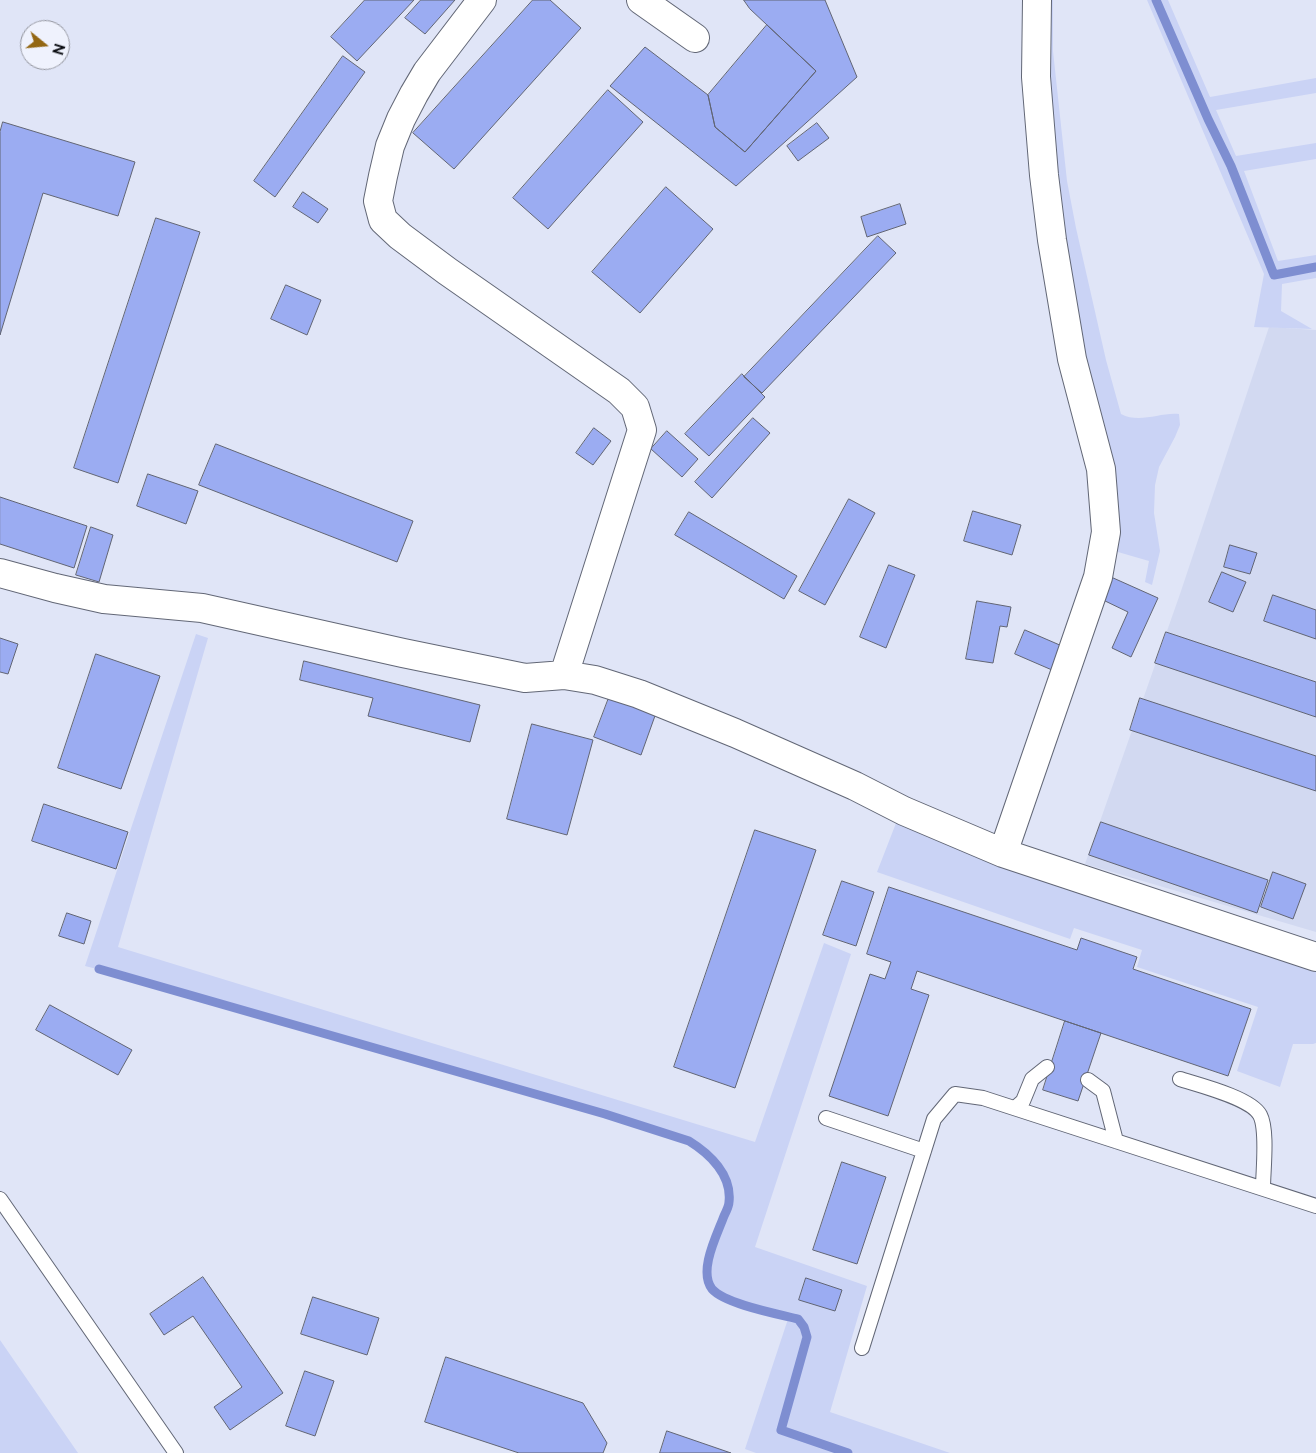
<!DOCTYPE html>
<html>
<head>
<meta charset="utf-8">
<style>
  body { margin:0 }
  #map { position:relative; width:1316px; height:1453px; overflow:hidden; background:#e0e5f7; font-family:Raleway,sans-serif }
  canvas { display:block }
  .north { position:absolute; left:20px; top:20px; width:50px; height:50px; box-sizing:border-box; background:#eff2fd; border:1px solid #94969f; border-radius:50%; rotate:107deg; font-size:14px; font-weight:700; line-height:20px; text-align:center; color:#0b0d12 }
  .north::after { content:''; display:block; margin:auto; width:18px; height:22px; background:#936713; clip-path:polygon(50% 0,100% 100%,50% 72%,0 100%) }
</style>
</head>
<body>
<div id="map">
<canvas width="1316" height="1453"></canvas>
<div class="north">N</div>
</div>
<script>
const ctx = document.querySelector('canvas').getContext('2d');
ctx.lineJoin = 'round';
function fillPath(path, color) { ctx.fillStyle = color; ctx.fill(path, 'evenodd'); }
function trace(path, color, width, dash) { ctx.strokeStyle = color; ctx.lineWidth = width; ctx.lineCap = dash ? 'butt' : 'round'; ctx.setLineDash(dash || []); ctx.stroke(path); }
const built = new Path2D(`
  M1269 327 1316 330V932L1085 864 1180 594Z`);
const green = new Path2D(`
  M1048 0H1053V51L1067 181 1076 228 1106 360 1121 414C1140 424 1160 412 1179 414L1180 425 1175 437 1159 467 1155 485 1154 513 1160 551 1152 585 1145 582 1149 561 1111 550 1066 278 1048 143Z
  M1147 0H1154L1228 167 1272 277 1316 270V278L1282 284 1281 311 1312 329 1254 327 1264 274Z
  M1158 0H1168L1210 97 1316 78V93L1216 110 1236 156 1316 143V159L1244 171 1278 261 1316 255V264L1275 272 1232 164Z
  M196 634 208 638 118 947 755 1142 824 943 851 954 755 1247 867 1286 830 1412 950 1453H854L783 1429 810 1337C808 1330 805 1321 799 1317 795 1315 788 1314 784 1313 764 1308 717 1301 710 1279 707 1268 711 1256 715 1246 719 1236 731 1211 732 1203 734 1174 712 1153 690 1139L605 1112 100 967 93 968 85 966Z
  M898 818 1316 964V1043L1313 1044H1293L1280 1087 1237 1071 1258 1007 1137 967 1142 950 1074 928 1070 939 877 872Z
  M788 1319C799 1322 802 1326 805 1337L778 1432 840 1453H756L745 1449Z
  M0 1340 78 1453H0Z`);
const stream = new Path2D(`
  M1156 0 1208 119 1231 166 1274 275 1316 267
  M99 969 605 1114 689 1141C710 1154 732 1175 729 1202 729 1206 726 1212 724 1216 717 1235 698 1271 712 1289 725 1304 778 1314 798 1319L804 1327 807 1337 781 1430 848 1453`);
const building = new Path2D(`
  M365 0H414L357 61 331 37Z
  M421 0H455L425 34 405 18Z
  M533 0H550L581 28 454 169 413 133Z
  M744 0H825L857 77 736 186 610 86 645 47 708 95 715 127 745 152 816 71 750 9Z
  M767 25 816 71 745 152 715 127 708 95Z
  M343 56 365 72 275 197 254 181Z
  M608 90 643 122 548 229 513 198Z
  M3 122 135 162 118 216 43 193 0 335V132Z
  M817 123 829 138 798 161 787 146Z
  M666 187 713 229 640 313 592 272Z
  M303 192 328 209 318 223 293 207Z
  M900 204 906 224 867 237 861 217Z
  M156 218 200 232 118 483 74 468Z
  M878 236 896 253 762 393 744 377Z
  M286 285 321 300 307 335 271 319Z
  M742 374 765 397 709 456 685 434Z
  M753 418 770 433 712 498 695 482Z
  M594 428 611 441 593 465 576 453Z
  M667 431 698 459 682 477 651 449Z
  M216 444 413 521 397 562 199 485Z
  M148 474 198 491 186 524 137 506Z
  M0 497 87 526 74 568 0 544Z
  M849 499 875 513 825 605 799 591Z
  M973 511 1021 525 1012 555 964 541Z
  M689 512 797 576 784 599 675 535Z
  M91 527 113 535 99 582 76 575Z
  M1230 545 1257 553 1250 574 1224 567Z
  M889 565 915 575 886 648 860 637Z
  M1222 572 1246 582 1233 612 1209 602Z
  M1111 577 1158 598 1131 657 1112 648 1128 612 1101 599Z
  M1273 595 1316 610V639L1264 621Z
  M977 601 1011 607 1007 627 1000 626 993 663 966 659Z
  M1025 630 1062 646 1052 670 1015 654Z
  M1166 632 1316 682V717L1155 663Z
  M0 638 18 644 8 674 0 672Z
  M96 654 160 676 121 789 58 768Z
  M304 661 480 705 470 742 368 716 373 698 300 680Z
  M610 695 656 713 641 755 594 737Z
  M1140 698 1316 756V791L1130 730Z
  M532 724 593 740 567 835 507 819Z
  M44 804 128 832 116 869 32 841Z
  M1101 822 1268 880 1257 913 1089 855Z
  M755 830 816 850 735 1088 674 1067Z
  M1273 872 1306 884 1293 919 1261 907Z
  M842 881 874 892 856 946 823 935Z
  M889 887 1077 950 1081 938 1137 957 1133 969 1251 1009 1228 1076 917 971 911 989 929 995 888 1116 829 1096 870 974 885 979 891 962 867 954Z
  M67 913 91 921 84 944 59 936Z
  M50 1005 132 1050 118 1075 36 1030Z
  M1065 1021 1101 1033 1078 1101 1043 1090Z
  M842 1162 886 1177 857 1264 813 1250Z
  M203 1277 283 1393 230 1430 214 1407 242 1387 193 1316 164 1335 150 1314Z
  M806 1278 842 1290 835 1311 799 1300Z
  M313 1297 379 1318 367 1355 301 1334Z
  M446 1357 583 1403 607 1443 603 1453H519L425 1422Z
  M305 1371 334 1381 315 1436 286 1426Z
  M667 1431 731 1453H660Z`);
const service = new Path2D(`
  M1180 1079C1199 1085 1251 1098 1260 1115 1268 1130 1263 1171 1263 1188
  M1088 1080 1103 1091 1116 1141
  M1015 1108 1023 1101 1032 1079 1047 1067
  M826 1118 924 1151
  M0 1199 176 1453
  M862 1348 934 1119 955 1094 983 1098 1316 1206`);
const minor = new Path2D(`
  M482 0 427 72 414 94 401 119 390 146 383 176 378 201 383 220 400 236 447 271 619 391 635 407 642 430 564 675
  M641 0 695 38
  M0 573 55 588 104 599 202 608 403 653 525 678 564 675 595 680 639 694 735 733 855 786 904 811 1003 853 1316 957
  M1003 853 1098 577 1106 532 1101 469 1072 359 1052 240 1044 175 1036 77 1037 0`);
fillPath(built, '#d2d9f1');
fillPath(green, '#cad3f5');
trace(stream, '#7e8ed1', 9);
fillPath(building, '#9bacf2');
trace(building, '#616574', 1);
trace(service, '#626776', 16);
trace(minor, '#626776', 30);
trace(service, '#fff', 14);
trace(minor, '#fff', 28);
</script>
</body>
</html>
